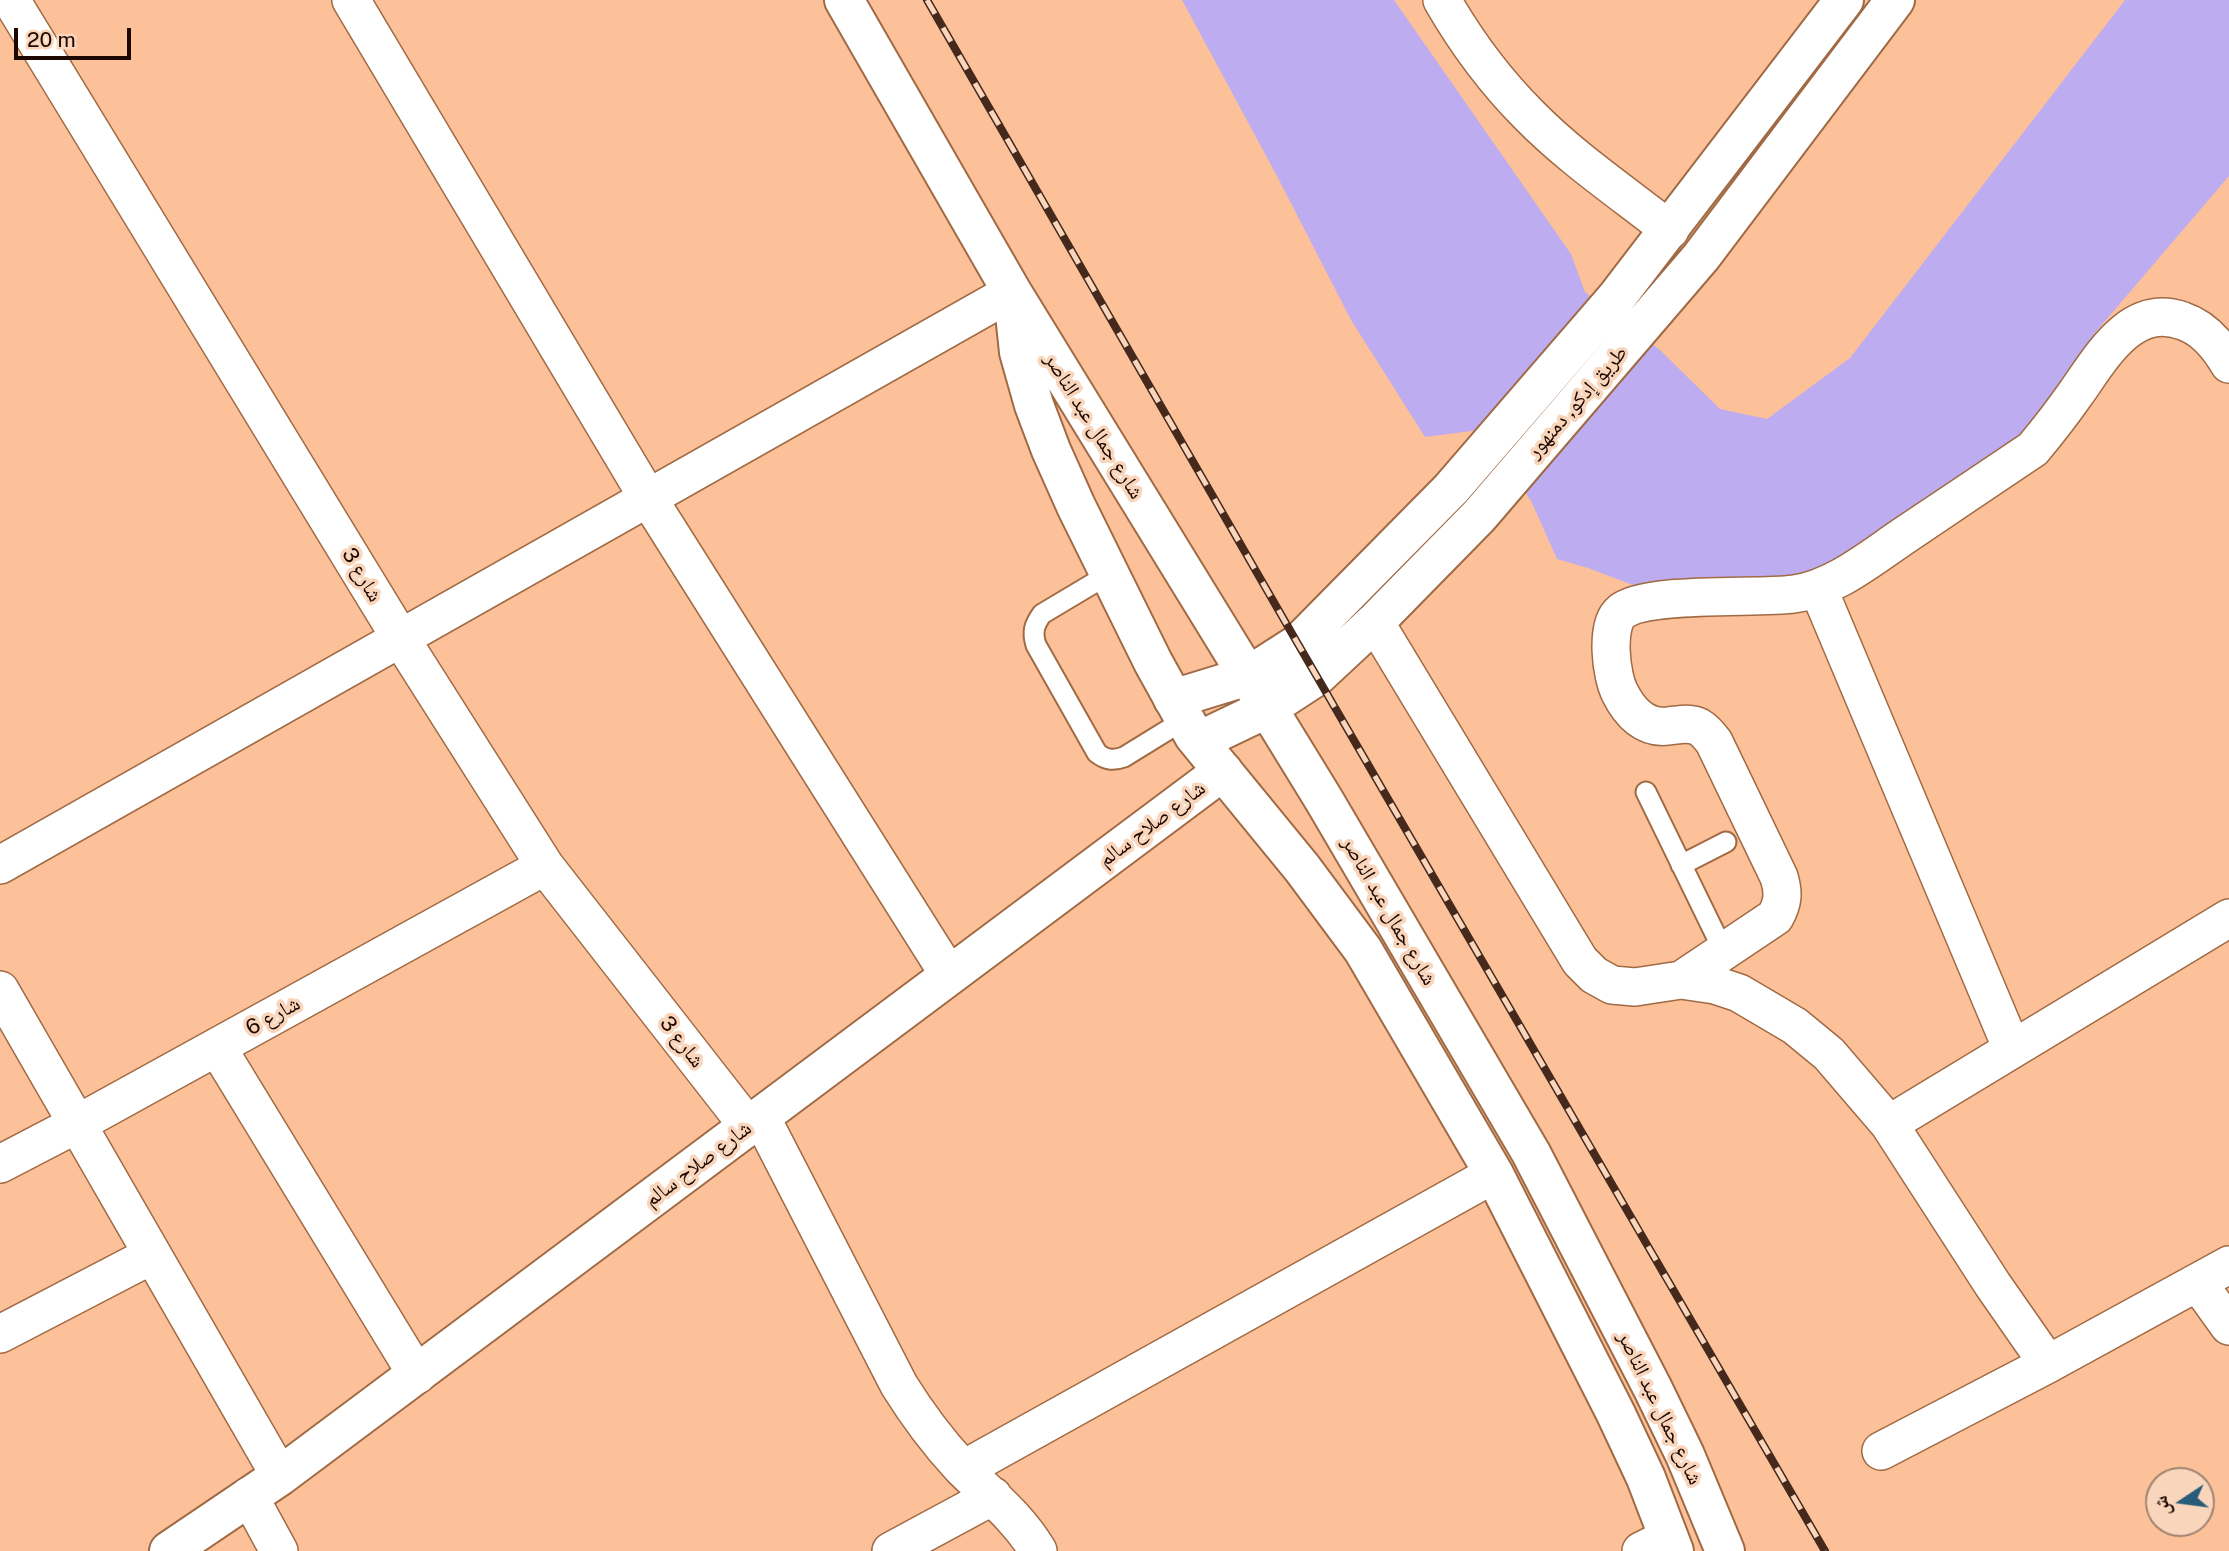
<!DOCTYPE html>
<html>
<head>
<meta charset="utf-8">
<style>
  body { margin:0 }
  #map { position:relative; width:2229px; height:1551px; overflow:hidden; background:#fdc199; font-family:"Public Sans","Noto Naskh Arabic",sans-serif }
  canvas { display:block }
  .north { position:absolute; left:2145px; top:1467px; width:70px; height:70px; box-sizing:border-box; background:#f9d5bc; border:2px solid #a18371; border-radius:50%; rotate:257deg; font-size:19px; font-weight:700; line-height:28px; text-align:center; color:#1c0800 }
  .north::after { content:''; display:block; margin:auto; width:24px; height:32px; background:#285c78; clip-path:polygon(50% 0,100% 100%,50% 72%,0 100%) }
  .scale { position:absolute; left:14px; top:28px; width:117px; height:32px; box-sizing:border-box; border:4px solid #1c0800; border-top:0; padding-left:9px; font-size:21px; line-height:24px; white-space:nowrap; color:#1c0800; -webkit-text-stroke:5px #f9d5bc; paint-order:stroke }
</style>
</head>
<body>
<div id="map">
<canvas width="2229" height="1551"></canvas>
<div class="north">ش</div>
<div class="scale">20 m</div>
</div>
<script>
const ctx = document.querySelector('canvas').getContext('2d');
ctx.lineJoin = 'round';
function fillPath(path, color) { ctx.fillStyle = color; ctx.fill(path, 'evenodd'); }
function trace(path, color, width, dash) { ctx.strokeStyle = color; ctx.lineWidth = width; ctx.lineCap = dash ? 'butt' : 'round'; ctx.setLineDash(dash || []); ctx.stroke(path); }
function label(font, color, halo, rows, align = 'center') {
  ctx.font = font + ' "Public Sans","Noto Naskh Arabic",sans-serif'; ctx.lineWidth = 7; ctx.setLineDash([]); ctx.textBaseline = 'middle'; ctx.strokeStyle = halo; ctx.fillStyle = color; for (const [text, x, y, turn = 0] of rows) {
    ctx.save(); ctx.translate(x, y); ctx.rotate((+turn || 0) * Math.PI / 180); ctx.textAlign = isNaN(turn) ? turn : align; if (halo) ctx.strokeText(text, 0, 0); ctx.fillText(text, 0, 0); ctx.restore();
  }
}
const water = new Path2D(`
  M1182 0H1394L1571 254 1585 292 1660 350 1720 409 1767 419 1850 358 2125 0H2229V176L2094 334 2071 405 1835 562 1738 595H1659L1588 568 1557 559 1532 503 1487 429 1425 437 1351 320 1277 176Z`);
const service = new Path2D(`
  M1109 574 1042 614C1034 625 1032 632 1036 645L1097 753C1106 760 1113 761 1124 757L1184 720
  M1646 792 1724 952
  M1681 865 1726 842`);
const minor = new Path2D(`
  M11 0 401 639 545 866 748 1126
  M351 0 648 498 949 975
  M1442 0C1465 40 1496 82 1529 115 1571 158 1623 193 1670 230
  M1818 588 2012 1049
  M1375 622 1580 961 1594 975 1612 985 1635 987 1681 980 1715 985 1739 993 1795 1026 1829 1054 1889 1124 1993 1285 2048 1364 2229 1265
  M0 865 1012 292
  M1681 980 1775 917C1783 903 1784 893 1779 877L1714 742C1710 737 1706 731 1699 727 1689 722 1679 725 1668 726 1645 729 1630 713 1620 693 1611 676 1605 625 1621 612 1645 591 1757 599 1794 594 1834 589 1872 557 1905 535 1948 506 1990 478 2033 449 2048 431 2062 413 2076 393 2101 358 2131 302 2183 321 2204 328 2218 345 2229 364
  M0 990 280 1476
  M217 1047 417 1375
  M761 1117 899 1385C917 1414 937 1441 961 1467 988 1494 1018 1517 1038 1551
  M1889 1124 2229 918
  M0 1164 77 1124 545 866
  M2198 1283 2229 1326
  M0 1334 152 1255
  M1881 1451 2048 1364
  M964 1469 1494 1174
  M249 1496 279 1551
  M891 1551 993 1496
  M1641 1551 1669 1537`);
const tertiary = new Path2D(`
  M1173 699 1248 676 1298 644 1451 489 1616 298 1844 0
  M1199 741 1268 708 1317 676 1375 622 1479 516 1701 257 1895 0
  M169 1551 280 1476 1223 771`);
const secondary = new Path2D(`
  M844 0 1012 292 1324 800 1531 1153 1653 1389 1685 1455 1725 1551
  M1014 305 1019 352 1034 405 1051 450 1076 506 1153 662 1194 736 1302 868 1363 950 1494 1174 1616 1414 1646 1478 1674 1551`);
const rail = new Path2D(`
  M927 0 1298 644 1825 1551`);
const streetNames = [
  ["طريق إدكو, دمنهور",1577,402,-49],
  ["شارع جمال عبد الناصر",1094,426,58],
  ["شارع 3",362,575,59],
  ["شارع صلاح سالم",1152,824,-37],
  ["شارع جمال عبد الناصر",1389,911,60],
  ["شارع 6",273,1016,-29],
  ["شارع 3",682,1042,52],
  ["شارع صلاح سالم",698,1164,-37],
  ["شارع جمال عبد الناصر",1660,1408,64]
];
fillPath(water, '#bdacf0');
trace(service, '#a06a44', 23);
trace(minor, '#a06a44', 40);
trace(tertiary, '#a06a44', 42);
trace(secondary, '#a06a44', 42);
trace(service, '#fff', 19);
trace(minor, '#fff', 37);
trace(tertiary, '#fff', 38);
trace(secondary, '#fff', 38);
trace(rail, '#45291c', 8);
trace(rail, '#f9d5bc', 5, [16]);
label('21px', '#1c0800', '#f9d5bc', streetNames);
</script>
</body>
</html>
